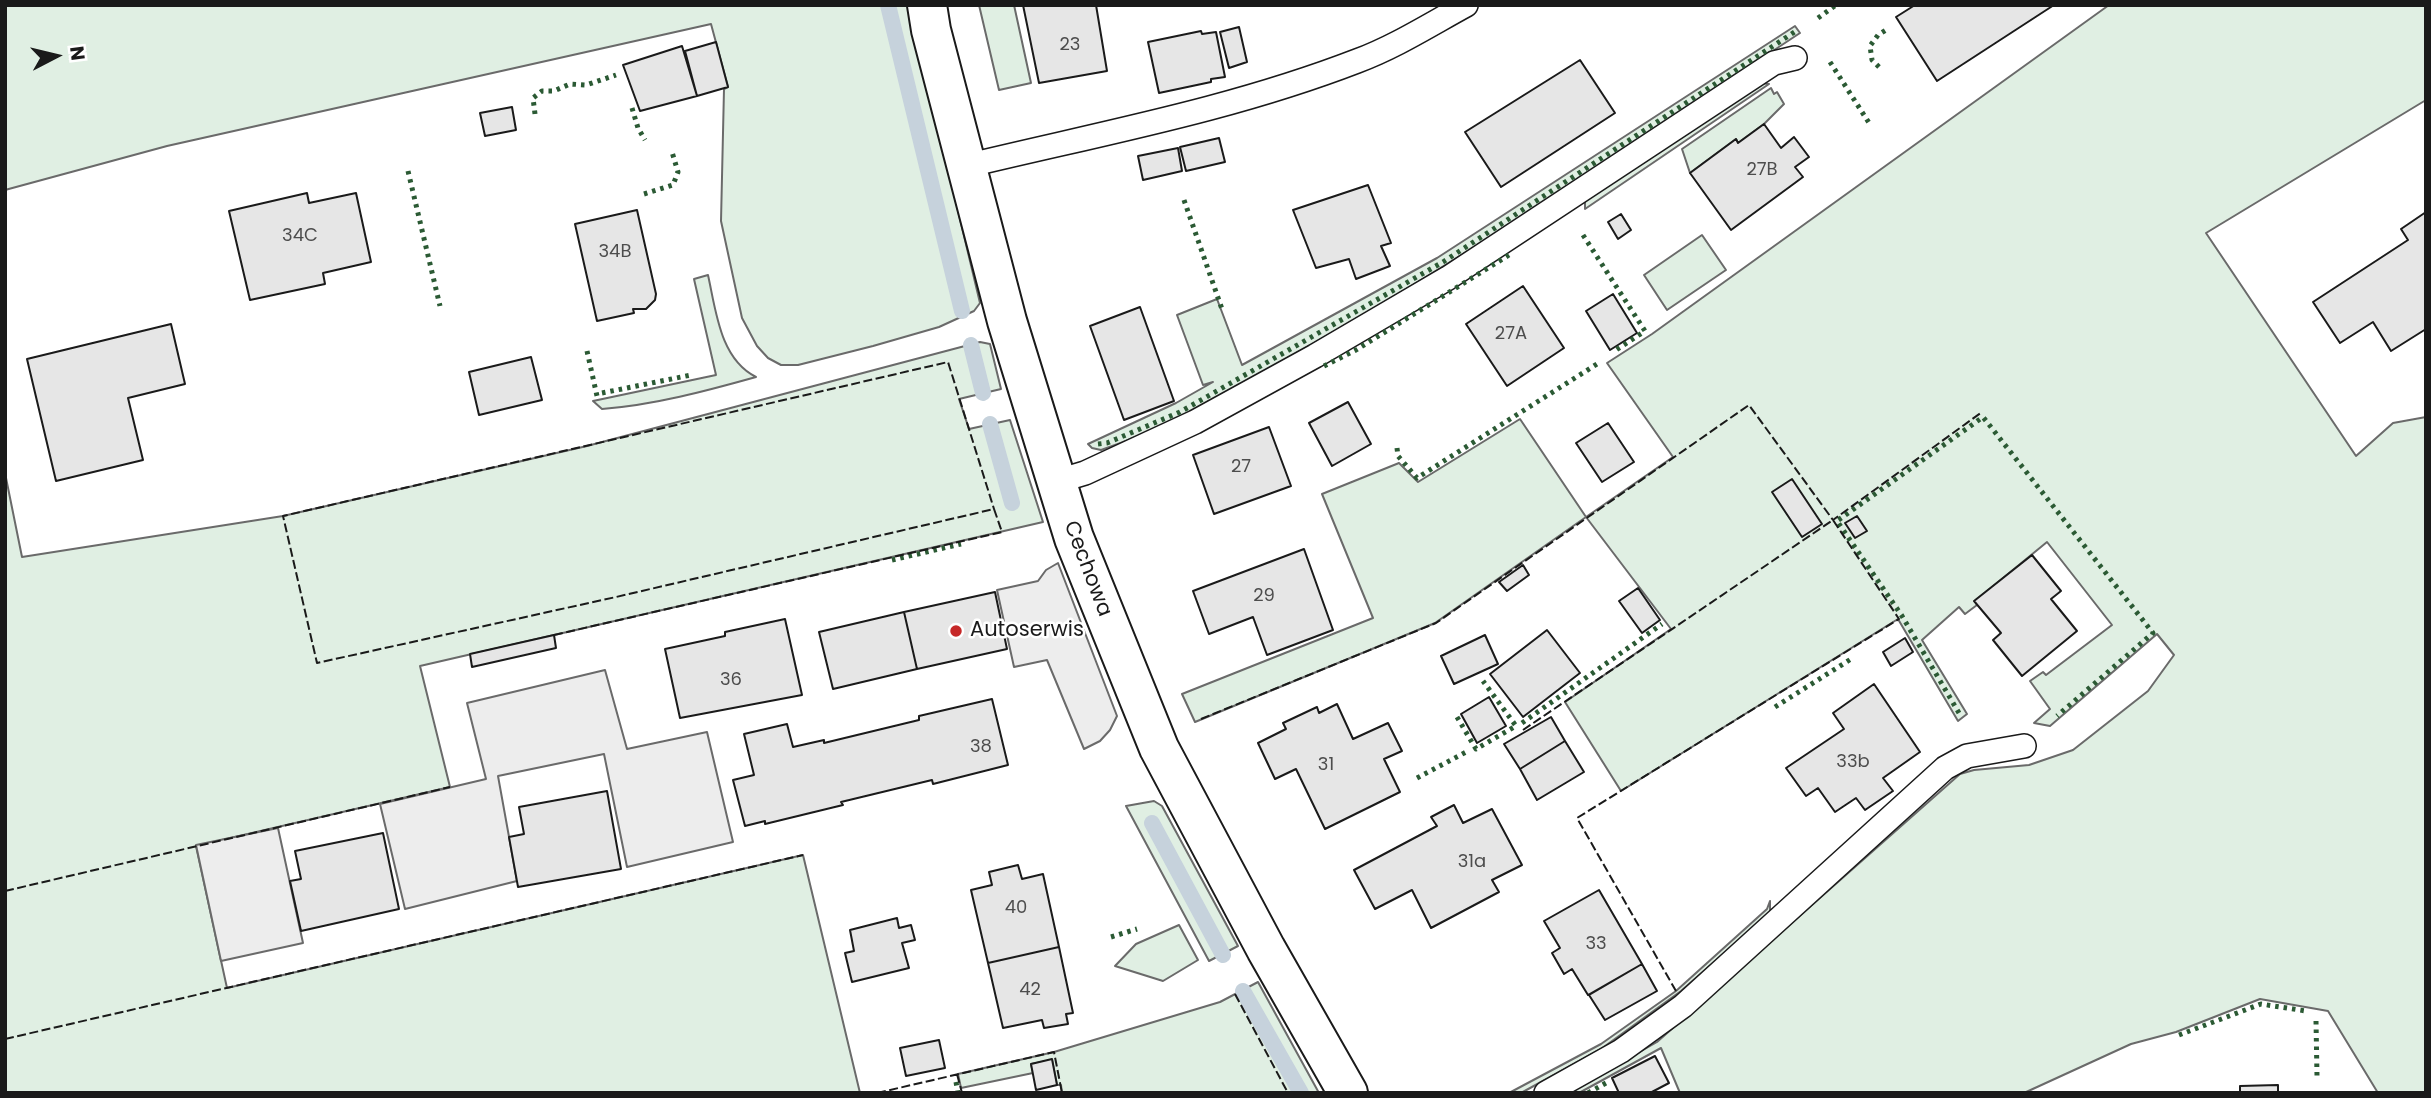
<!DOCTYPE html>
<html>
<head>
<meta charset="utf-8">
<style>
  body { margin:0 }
  #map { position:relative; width:2431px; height:1098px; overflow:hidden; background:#fff; font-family:Poppins,sans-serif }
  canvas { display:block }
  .frame { position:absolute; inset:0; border:7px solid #1a1a1a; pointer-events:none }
  .north { position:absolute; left:21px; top:21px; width:70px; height:70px; -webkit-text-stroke:5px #fff; paint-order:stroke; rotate:83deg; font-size:19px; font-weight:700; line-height:28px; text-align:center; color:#1a1a1a }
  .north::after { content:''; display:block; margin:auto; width:24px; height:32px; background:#1a1a1a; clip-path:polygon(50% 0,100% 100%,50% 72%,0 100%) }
</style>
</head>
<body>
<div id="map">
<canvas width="2431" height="1098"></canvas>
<div class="frame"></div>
<div class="north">N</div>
</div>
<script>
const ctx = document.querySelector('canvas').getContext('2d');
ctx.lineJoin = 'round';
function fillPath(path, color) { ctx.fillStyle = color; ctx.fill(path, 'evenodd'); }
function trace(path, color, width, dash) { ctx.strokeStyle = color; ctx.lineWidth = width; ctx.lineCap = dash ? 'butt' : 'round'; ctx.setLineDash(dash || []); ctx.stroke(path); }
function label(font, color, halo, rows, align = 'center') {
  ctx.font = font + ' Poppins,sans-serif'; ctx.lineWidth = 5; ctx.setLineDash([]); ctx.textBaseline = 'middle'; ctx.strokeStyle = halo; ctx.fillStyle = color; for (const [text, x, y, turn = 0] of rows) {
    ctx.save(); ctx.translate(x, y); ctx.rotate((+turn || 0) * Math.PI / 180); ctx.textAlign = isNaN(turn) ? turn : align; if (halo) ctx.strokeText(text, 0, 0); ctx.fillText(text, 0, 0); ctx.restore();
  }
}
const green = new Path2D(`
  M5 5H909L980 303 974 311 939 327 873 346 798 365H781L768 358 757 346 742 318 721 221 724 89 728 87 711 24 167 146 5 190Z
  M979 5H1014L1031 83 999 90Z
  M2109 5H2426V100L2206 233 2356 456 2393 423 2426 417V1093H2378L2328 1011 2260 999 2176 1032 2131 1044 2024 1093H1680L1661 1048 1579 1093H1568L1657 1042 1960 774 1974 770 2029 765 2073 750 2148 691 2174 655 2157 634 2050 726 2034 723 2050 709 2030 681 2043 672 2046 675 2112 625 2047 542 1975 601 1977 605 1965 614 1959 607 1922 640 1967 714 1958 721 1898 619 1621 791 1565 702 1671 629 1586 517 1435 623 1195 722 1182 694 1373 618 1322 494 1399 463 1418 482 1520 419 1586 517 1673 457 1607 363 1652 334Z
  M1795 26 1800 33C1635 142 1472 255 1300 351 1235 387 1171 427 1101 450L1092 448 1088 444 1176 403 1213 382 1203 385 1177 315 1217 299 1242 365 1437 258Z
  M1761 83 1769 84 1585 209V201Z
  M1771 88 1774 94 1777 92 1784 104 1764 124 1738 143 1736 139 1690 173 1682 149Z
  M1702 235 1726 270 1667 310 1644 275Z
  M708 275C716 311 720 359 756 377 706 391 654 405 602 409L593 401 716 375 694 279Z
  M980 342 990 344 1001 389 959 399 969 429 1010 420 1043 522 420 666 450 787 196 846 227 988 803 855 860 1093H5V473L22 557 283 516 587 446Z
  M1154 801 1162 806 1238 946 1209 961 1126 806Z
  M1770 901V913L1681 991 1601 1049 1521 1093H1509L1601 1044 1676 991 1767 909Z
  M1179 925 1198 960 1163 981 1115 966 1136 944Z
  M1258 982 1319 1093H1062L1061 1085H1057L1052 1060 1031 1064 1033 1073 961 1088 958 1074 1054 1052 1220 1002Z`);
const parking = new Path2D(`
  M1058 563 1117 716 1110 730 1100 741 1084 749 1047 660 1014 667 997 590 1038 581 1046 570Z
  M605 670 627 749 707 732 733 842 627 867 604 754 498 776 517 881 405 909 380 804 486 779 467 703Z
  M278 828 303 943 221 961 196 845Z`);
const stream = new Path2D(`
  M888 5 962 311
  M971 345 983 393
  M990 424 1012 503
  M1152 823 1223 955
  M1243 991 1301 1093`);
const building = new Path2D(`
  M1023 5H1096L1107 71 1039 83Z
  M1915 5H2054L1937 81 1896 17Z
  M1239 27 1247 62 1229 68 1220 32Z
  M1201 31 1202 34 1216 32 1225 77 1211 79V82L1159 93 1148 42Z
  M716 42 728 87 697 96 685 51Z
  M682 46 697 96 640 111 623 65Z
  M1580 60 1615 113 1501 187 1465 132Z
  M512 107 516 130 485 136 480 113Z
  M1764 124 1781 148 1794 137 1809 157 1795 167 1803 177 1731 230 1690 173 1736 139 1738 143Z
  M1219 138 1225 162 1186 171 1180 147Z
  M1178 148 1182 171 1143 180 1138 156Z
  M1368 185 1391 243 1381 246 1390 266 1356 279 1349 259 1316 268 1293 210Z
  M307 193 309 203 356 193 371 262 323 273 325 284 250 300 229 211Z
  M637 210 656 294 655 300 646 309H633L634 313 597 321 575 224Z
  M2426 212V329L2391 351 2373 322 2340 343 2313 302 2408 240 2401 229Z
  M1621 214 1631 230 1618 239 1608 222Z
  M1523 286 1564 348 1507 386 1466 324Z
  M1613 294 1637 333 1610 350 1586 311Z
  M1140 307 1174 401 1124 420 1090 326Z
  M171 324 185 384 128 398 143 460 56 481 27 359Z
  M531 357 542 400 479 415 469 372Z
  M1348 402 1371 444 1332 466 1309 423Z
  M1608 423 1634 462 1602 482 1576 443Z
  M1269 427 1291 486 1214 514 1193 455Z
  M1792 479 1822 524 1802 537 1772 492Z
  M1857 516 1867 531 1855 538 1845 523Z
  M1304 549 1333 630 1267 655 1253 617 1209 634 1193 591Z
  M2032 555 2061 591 2051 599 2077 631 2022 676 1993 640 2001 633 1974 601Z
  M1523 565 1529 575 1507 591 1499 582Z
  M1638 588 1660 620 1642 633 1619 601Z
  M995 592 1007 649 917 669 904 612Z
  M904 612 917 669 833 689 819 632Z
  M785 619 802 695 680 718 665 649 725 636V632Z
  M1547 630 1580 673 1523 717 1490 674Z
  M554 635 556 648 472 667 470 654Z
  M1485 635 1498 664 1454 684 1441 656Z
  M1905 638 1913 652 1891 666 1883 652Z
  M1874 684 1920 752 1883 778 1893 791 1865 810 1856 798 1835 812 1818 788 1806 796 1786 768 1844 729 1833 713Z
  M1489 697 1506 726 1477 743 1461 714Z
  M992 699 1008 765 933 784 932 780 841 802 843 805 765 824V821L745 826 733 780 754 775 744 734 787 724 793 747 824 740V743L919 720V716Z
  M1337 704 1353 739 1388 723 1402 751 1384 759 1400 792 1325 829 1296 769 1275 779 1258 743 1286 729 1283 723 1317 707 1319 713Z
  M1551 717 1565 741 1520 769 1504 744Z
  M1565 741 1584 772 1537 800 1520 769Z
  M607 791 621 869 518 887 509 837 524 834 519 807Z
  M1454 805 1463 823 1492 809 1522 865 1492 880 1499 892 1431 928 1412 890 1375 909 1354 870 1437 826 1431 817Z
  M383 833 399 909 301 931 290 881 301 879 295 851Z
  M1018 865 1022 879 1043 874 1059 947 988 963 971 890 992 885 989 872Z
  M1599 890 1642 964 1588 995 1572 969 1564 974 1552 953 1560 948 1544 921Z
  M897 918 899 928 911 925 915 940 902 943 909 968 852 982 845 953 854 951 850 930Z
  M1059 947 1073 1013 1066 1014 1068 1024 1044 1028 1042 1020 1003 1028 988 963Z
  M1642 964 1657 991 1605 1020 1589 995Z
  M939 1040 945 1068 906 1076 900 1048Z
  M1655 1056 1669 1083 1650 1093H1619L1612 1078Z
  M1052 1059 1057 1085 1036 1090 1031 1064Z
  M2278 1085V1093H2240V1086Z`);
const service = new Path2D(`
  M966 166C1098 134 1230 110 1357 61 1395 47 1431 24 1466 5
  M1055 482 1085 473 1195 422 1315 356 1448 278 1774 63 1795 58
  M1546 1093 1621 1051 1683 1006 1945 768 1967 756 2024 746`);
const minor = new Path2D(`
  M927 5 931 30 1007 321 1074 538 1159 748 1266 949 1348 1093`);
const hedge = new Path2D(`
  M1818 18 1836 5
  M1830 62 1871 126
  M1879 67 1872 60 1870 46 1878 35 1886 30
  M632 108 638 128 645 140
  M535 114 533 98 542 91H554L570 84 586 85 616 75
  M408 171 440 306
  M644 194 673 185 678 172 672 152
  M1184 200 1223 312
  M1583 235 1645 331 1616 350
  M587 351 597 396
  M1324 366 1356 350 1509 255
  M602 393 691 375
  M1098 444 1107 443 1180 412 1443 262 1796 31
  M1397 448 1398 456 1417 478 1597 364
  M892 560 961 544
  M1775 707 1851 659
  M1959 713 1902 616 1837 521 1983 417 2153 633 2057 716
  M1457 717 1476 749 1516 726 1483 681
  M1522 723 1662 624
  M1417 778 1468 751
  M1111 937 1137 929
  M2316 1021 2317 1076
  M2179 1035 2261 1004 2306 1011
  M956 1082 958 1093
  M1588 1093 1606 1083`);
const fence = new Path2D(`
  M554 635 1002 532 994 509 616 597 317 663 283 516 948 362 994 509
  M1201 719 1436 623 1749 405 1833 520 1982 412
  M1523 730 1833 520 1899 619 1577 818 1676 991
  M5 891 450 787
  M1235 994 1288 1093
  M5 1039 803 855
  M957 1074 962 1093
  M877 1093 1054 1052 1062 1093`);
const markers = [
  [956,631,7,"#c62828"]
];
const numberNames = [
  ["23",1070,45],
  ["27B",1762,170],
  ["34C",300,236],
  ["34B",615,252],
  ["27A",1511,334],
  ["27",1241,467],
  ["29",1264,596],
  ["36",731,680],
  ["38",981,747],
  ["33b",1853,762],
  ["31",1326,765],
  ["31a",1472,862],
  ["40",1016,908],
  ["33",1596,944],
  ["42",1030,990]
];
const streetNames = [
  ["Cechowa",1087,569,69]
];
const poiNames = [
  ["Autoserwis",970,631]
];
fillPath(green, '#e0efe3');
trace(green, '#6a6a6a', 2);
fillPath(parking, '#ededed');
trace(parking, '#6a6a6a', 2);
trace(stream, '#c6d2dc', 16);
fillPath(building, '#e6e6e6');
trace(building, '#1a1a1a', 2);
trace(service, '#1a1a1a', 26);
trace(minor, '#1a1a1a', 42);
trace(service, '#fff', 23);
trace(minor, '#fff', 38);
trace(hedge, '#2b5a34', 5, [3.5, 5]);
trace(fence, '#1a1a1a', 2, [9, 3.5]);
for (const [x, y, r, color] of markers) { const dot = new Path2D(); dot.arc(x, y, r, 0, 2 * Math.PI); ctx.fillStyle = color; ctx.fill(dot); trace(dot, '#fff', 2.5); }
label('18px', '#4d4d4d', null, numberNames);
label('21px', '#1a1a1a', '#fff', streetNames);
label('21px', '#1a1a1a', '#fff', poiNames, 'left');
</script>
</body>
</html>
